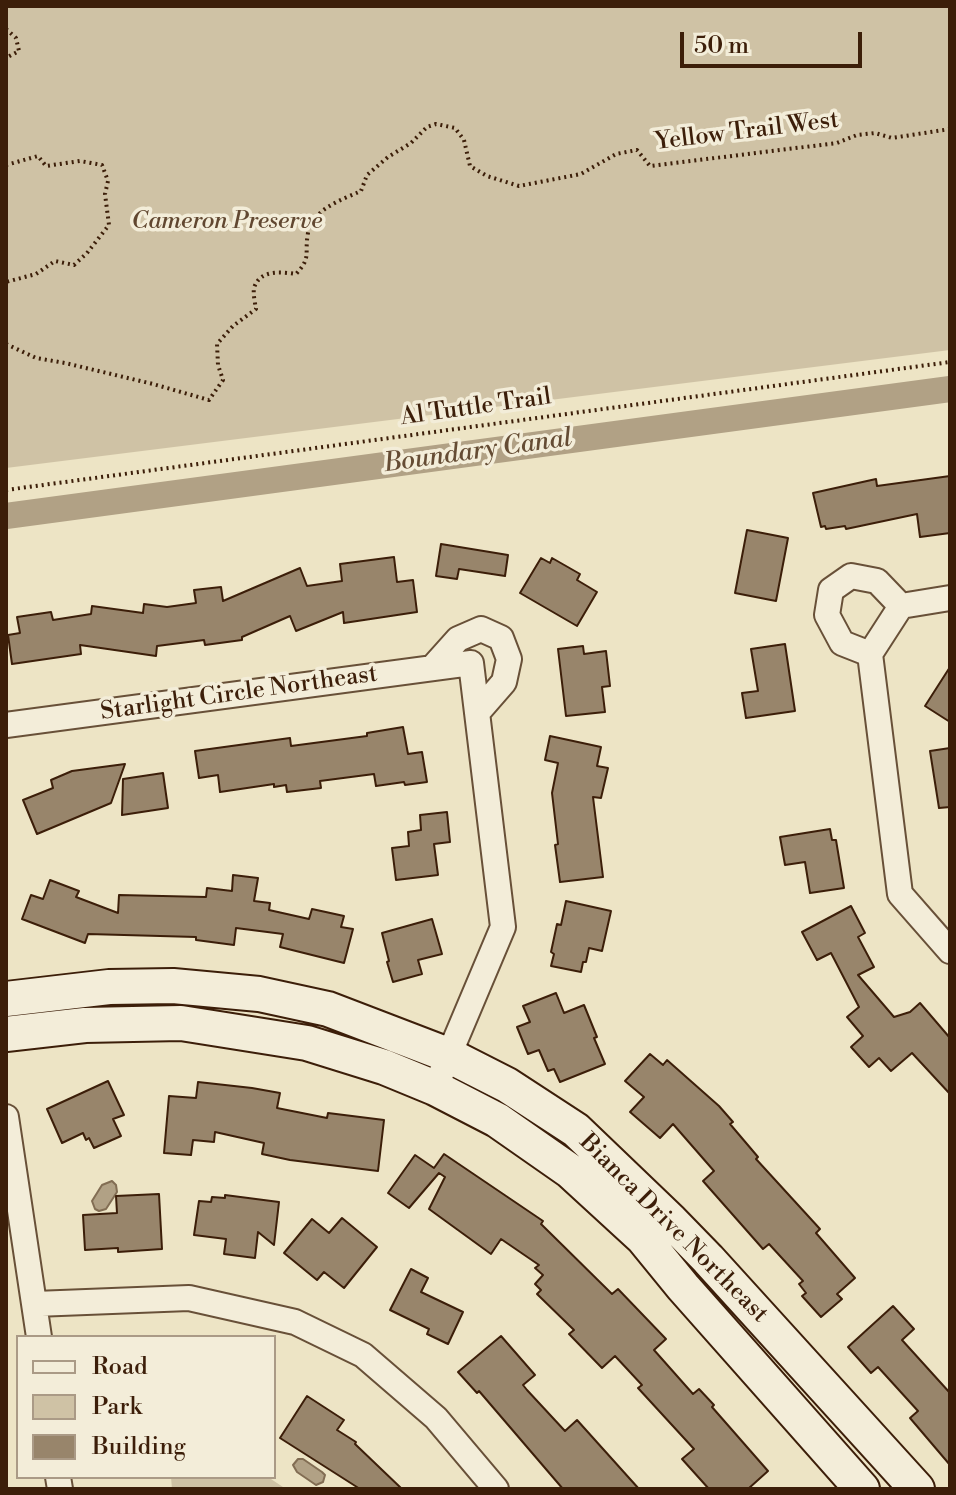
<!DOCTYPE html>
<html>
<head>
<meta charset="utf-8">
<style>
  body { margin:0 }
  #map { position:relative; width:956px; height:1495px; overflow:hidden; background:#ede4c5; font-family:"Libre Bodoni",serif }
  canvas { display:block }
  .frame { position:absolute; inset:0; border:8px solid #3c1e09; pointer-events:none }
  .legend { position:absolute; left:16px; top:1335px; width:260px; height:144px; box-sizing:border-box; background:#f3edd9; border:2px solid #aa9a86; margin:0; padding:10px 14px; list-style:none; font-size:24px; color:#3c1e09 }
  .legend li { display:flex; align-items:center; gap:16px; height:40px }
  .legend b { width:40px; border:2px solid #aa9a86 }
  .scale { position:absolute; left:680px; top:32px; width:182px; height:36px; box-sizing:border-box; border:4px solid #3c1e09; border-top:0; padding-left:10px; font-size:24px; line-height:28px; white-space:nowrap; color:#3c1e09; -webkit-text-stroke:6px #f3edd9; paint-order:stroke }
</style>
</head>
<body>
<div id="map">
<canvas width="956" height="1495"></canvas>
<div class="frame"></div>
<ul class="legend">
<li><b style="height:10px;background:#f3edd9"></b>Road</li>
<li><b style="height:22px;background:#cfc2a5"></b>Park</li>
<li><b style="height:22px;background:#98856b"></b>Building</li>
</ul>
<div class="scale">50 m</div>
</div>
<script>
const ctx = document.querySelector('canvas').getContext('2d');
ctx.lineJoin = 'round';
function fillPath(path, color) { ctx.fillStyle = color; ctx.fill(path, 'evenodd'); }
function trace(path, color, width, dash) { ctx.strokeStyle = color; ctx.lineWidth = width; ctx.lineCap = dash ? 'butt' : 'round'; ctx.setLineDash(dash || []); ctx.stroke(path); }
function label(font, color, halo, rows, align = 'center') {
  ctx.font = font + ' "Libre Bodoni",serif'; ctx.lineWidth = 7; ctx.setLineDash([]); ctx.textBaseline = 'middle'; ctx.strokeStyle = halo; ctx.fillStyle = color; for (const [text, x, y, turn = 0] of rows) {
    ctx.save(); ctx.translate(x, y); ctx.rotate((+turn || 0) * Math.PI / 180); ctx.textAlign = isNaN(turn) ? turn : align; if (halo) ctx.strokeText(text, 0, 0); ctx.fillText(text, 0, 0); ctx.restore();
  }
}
const green = new Path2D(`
  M6 6H950V350L6 468Z
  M171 1477H268L286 1489H172Z`);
const water = new Path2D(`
  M112 1181 116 1185 117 1192 106 1209 99 1211 95 1209 92 1201 102 1185Z
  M298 1459H303L322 1472 325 1475 323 1482 316 1485 297 1472 293 1465Z`);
const canal = new Path2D(`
  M6 516 950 389`);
const building = new Path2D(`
  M950 476V533L920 537 917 514 846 529 845 526 826 529 825 526 821 527 813 493 876 479 877 486Z
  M747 530 788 538 776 601 735 593Z
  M441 544 508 555 505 576 459 569 457 579 436 576Z
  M394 557 397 582 413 580 417 612 344 623 343 612 296 631 290 616 242 637V640L205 645 204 640 157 646 156 656 80 645 81 654 12 664 8 635 20 633 17 617 51 612 53 620 91 614 92 606 143 613 144 604 167 607 196 603 194 590 221 587 223 601 300 568 307 586 342 581 340 564Z
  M541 558 550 563 552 558 580 574 577 580 597 592 577 626 520 593Z
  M785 644 795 711 746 718 742 693 758 691 751 649Z
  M583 646 584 654 606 651 610 686 602 687 605 712 566 716 558 649Z
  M950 667V722L925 706Z
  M403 727 408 754 422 752 427 782 405 785 404 782 376 786 374 774 320 781 321 788 287 792 286 785 274 787V784L220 792 218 775 199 778 195 751 290 738 291 746 367 736V733Z
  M550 736 601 747 597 766 608 768 601 798 593 797 603 877 560 882 555 845 558 844 552 793 558 763 545 760Z
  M950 748V807L939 808 930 751Z
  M125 764 111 803 37 834 23 800 53 788 51 780 72 771Z
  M163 773 168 808 122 815 123 779Z
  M447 812 450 842 434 844 438 875 396 880 392 848 409 846 408 832 421 830 420 815Z
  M830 829 832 840H836L844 888 810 893 805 862 785 865 780 837Z
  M233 875 258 878 254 901 270 903 269 910 309 919 312 909 344 916 341 927 353 929 344 963 280 947 283 934 236 928 234 945 196 940V937L88 934 85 943 22 919 31 895 43 899 50 880 79 891 76 897 118 913 119 895 206 897 207 888 232 891Z
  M566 901 611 911 602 951 589 948 586 962H583L581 972 551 966 554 954 551 952 557 924 561 925Z
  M851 906 865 933 858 937 874 967 858 975 894 1017 910 1012 920 1003 950 1038V1094L912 1053 891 1071 879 1058 869 1067 851 1047 863 1036 847 1017 859 1007 831 953 817 960 802 932Z
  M432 919 442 954 418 960 422 974 393 982 387 962 389 961 382 933Z
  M556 993 564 1013 584 1005 597 1037 594 1038 605 1064 560 1082 554 1069 548 1071 539 1050 528 1054 517 1027 530 1022 523 1006Z
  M650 1054 663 1065 667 1060 719 1106 733 1122 730 1124 758 1157 756 1159 820 1229 816 1233 855 1278 837 1294 842 1299 821 1317 802 1296 806 1293 799 1284 803 1281 769 1244 763 1249 703 1181 714 1171 673 1124 660 1138 630 1112 644 1097 625 1081Z
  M108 1081 124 1115 113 1119 121 1136 94 1148 89 1138 86 1140 83 1133 62 1143 47 1109Z
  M198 1082 252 1088 280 1093 277 1108 327 1118 328 1113 384 1120 378 1171 290 1160 262 1154 264 1143 215 1132 214 1142 193 1140 191 1155 164 1153 169 1096 196 1098Z
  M444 1154 543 1221 541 1224 612 1294 618 1289 666 1339 654 1350 693 1394 699 1389 714 1405 712 1407 768 1471 748 1489H709L682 1459 694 1449 638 1388 642 1385 615 1356 602 1368 569 1334 574 1330 537 1294 541 1290 535 1284 543 1275 535 1268 539 1265 501 1239 491 1254 429 1209 445 1177 439 1173 409 1208 388 1193 415 1155 434 1168Z
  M159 1194 162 1249 118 1252V1248L85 1250 83 1215 117 1213 116 1196Z
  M225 1195 279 1202 274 1245 258 1232 255 1258 224 1254 226 1239 194 1235 199 1201 211 1202 212 1197 225 1198Z
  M342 1218 377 1247 344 1288 324 1272 317 1280 284 1253 312 1219 329 1233Z
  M411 1269 428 1278 421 1292 463 1312 448 1344 427 1334 429 1329 390 1310Z
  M893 1306 914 1329 902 1340 950 1393V1465L910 1418 918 1411 878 1367 871 1373 848 1347Z
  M501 1336 535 1375 523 1385 527 1390 565 1431 577 1420 639 1489H563L479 1391 477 1393 458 1372Z
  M307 1396 344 1420 337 1430 356 1442 355 1444 402 1489H360L280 1438Z`);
const path = new Path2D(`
  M6 29 16 38 19 51 6 58
  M6 165 38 156 46 166 80 161 102 165 108 181 105 194 109 225 87 253 74 265 55 261 36 274 6 282
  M6 344 36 358 65 363 153 384 209 400 223 380 218 365 217 344 233 326 256 309C255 303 253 294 254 288 260 269 281 272 296 274 312 257 304 254 308 233 313 209 341 200 361 191L367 175 388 157 411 143 427 127 436 124 455 128 464 140 470 166 487 176 519 186 581 174 616 154 637 150 650 166 837 143 857 135 875 133 892 138 950 129
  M6 490 950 362`);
const street = new Path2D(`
  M901 606 870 654 900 894 950 951
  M901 606 950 598
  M870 654 842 643 827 615 831 590 851 576 877 581 901 606
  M432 668 458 639 481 629 501 638 509 659 504 682 477 713
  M6 725 471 663 503 927 435 1088
  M6 1117 39 1337
  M35 1304 189 1298 295 1322 363 1355 436 1418 496 1489
  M58 1477 60 1489`);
const secondary = new Path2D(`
  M6 999 109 987 173 986 259 994 328 1009 448 1055 507 1085 576 1130 671 1221 708 1259 917 1489
  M6 1034 85 1025 181 1023 307 1043 384 1067 435 1088 497 1120 570 1171 643 1238 683 1287 862 1489`);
const streetNames = [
  ["Yellow Trail West",747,132,-7],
  ["Al Tuttle Trail",476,408,-8],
  ["Starlight Circle Northeast",239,694,-8],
  ["Bianca Drive Northeast",673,1229,45]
];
const parkNames = [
  ["Cameron Preserve",227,222]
];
const waterNames = [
  ["Boundary Canal",478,452,-8]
];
fillPath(green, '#cfc2a5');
fillPath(water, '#b1a185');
trace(water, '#826d53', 2);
trace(canal, '#b1a185', 26);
fillPath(building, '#98856b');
trace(building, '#3c1e09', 2);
trace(street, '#685038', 28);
trace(secondary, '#3c1e09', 38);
trace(path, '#3c1e09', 4, [2, 4]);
trace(street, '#f3edd9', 24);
trace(secondary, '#f3edd9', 34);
label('24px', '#3c1e09', '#f3edd9', streetNames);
label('italic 24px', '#614730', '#f3edd9', parkNames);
label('italic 26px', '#654c34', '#f3edd9', waterNames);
</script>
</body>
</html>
